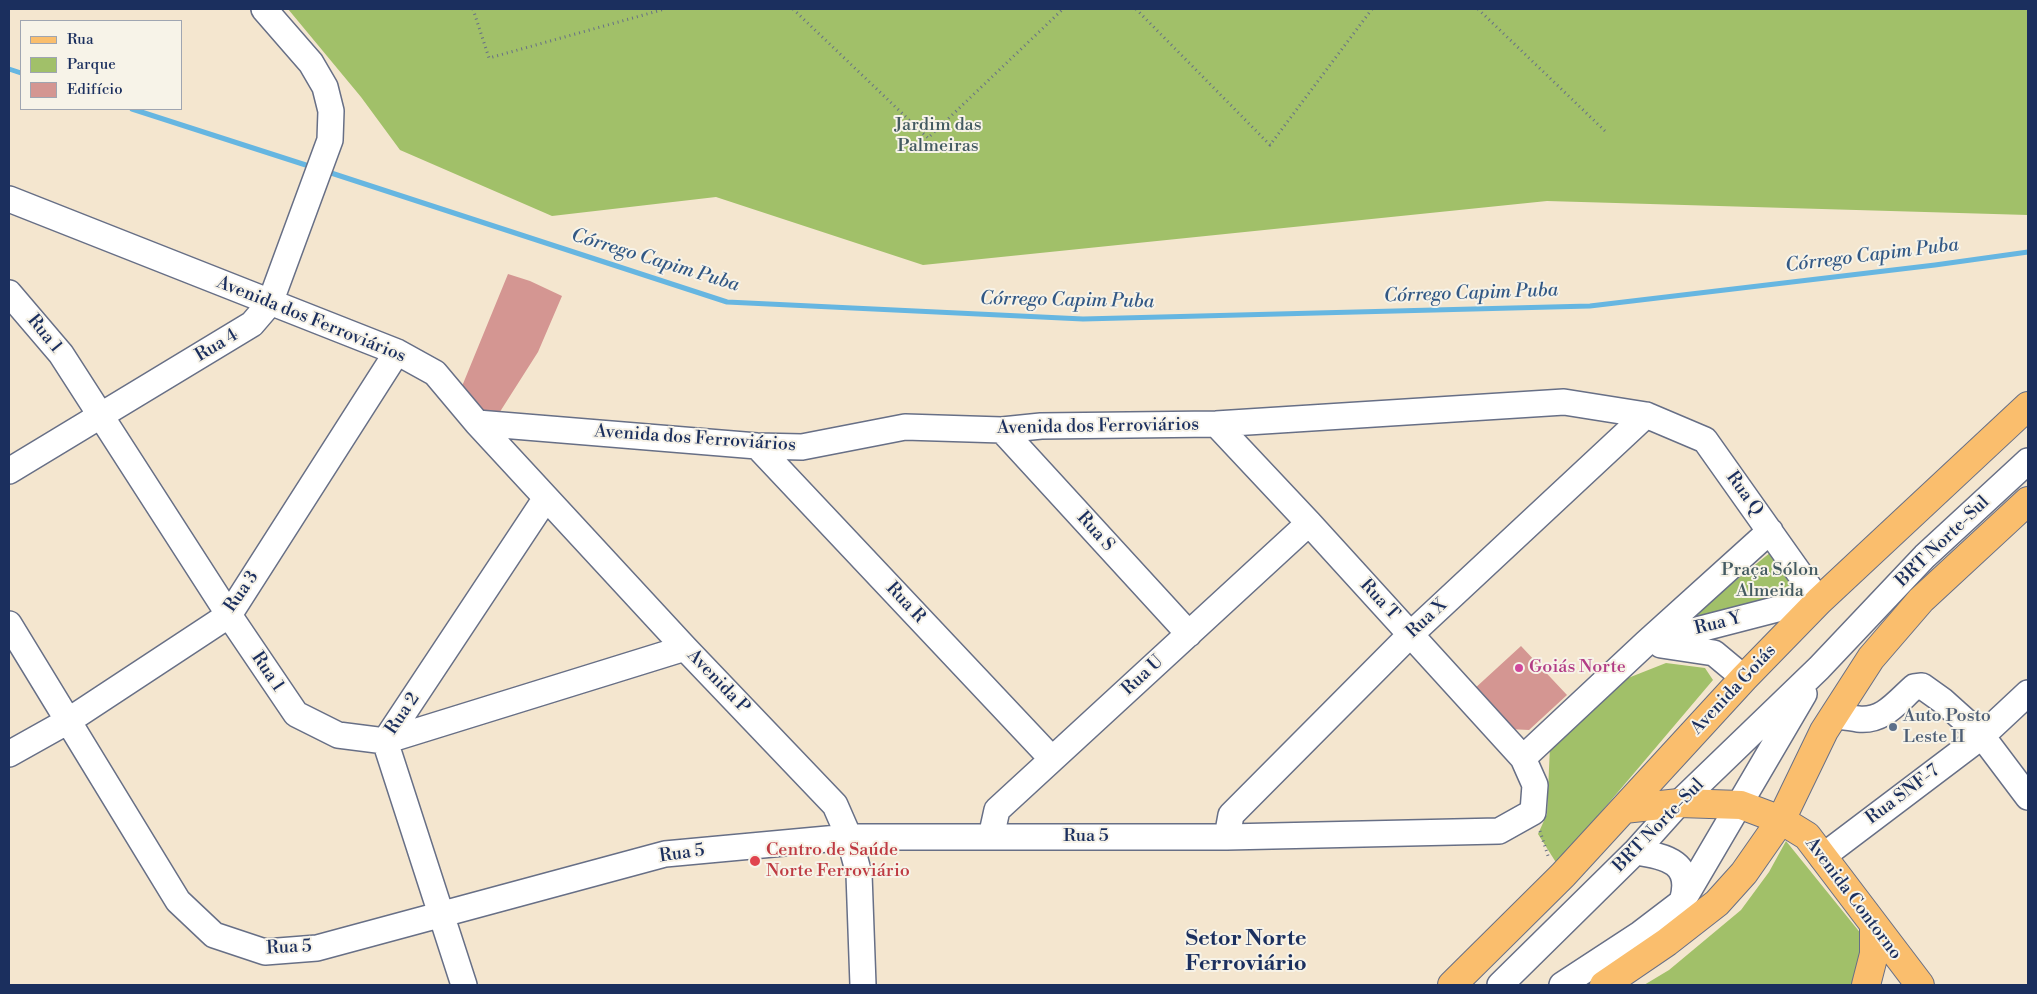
<!DOCTYPE html>
<html>
<head>
<meta charset="utf-8">
<style>
  body { margin:0 }
  #map { position:relative; width:2037px; height:994px; overflow:hidden; background:#f4e6cf; font-family:"Libre Bodoni",serif }
  canvas { display:block }
  .frame { position:absolute; inset:0; border:10px solid #1b2f5e; pointer-events:none }
  .legend { position:absolute; left:20px; top:20px; width:162px; height:90px; box-sizing:border-box; background:#f7f3e8; border:1px solid #9fa5b1; margin:0; padding:6px 9px; list-style:none; font-size:15px; color:#1b2f5e }
  .legend li { display:flex; align-items:center; gap:10px; height:25px }
  .legend b { width:25px; border:1px solid #9fa5b1 }
</style>
</head>
<body>
<div id="map">
<canvas width="2037" height="994"></canvas>
<div class="frame"></div>
<ul class="legend">
<li><b style="height:6px;background:#fabe6d"></b>Rua</li>
<li><b style="height:14px;background:#a1c069"></b>Parque</li>
<li><b style="height:14px;background:#d49692"></b>Edifício</li>
</ul>
</div>
<script>
const ctx = document.querySelector('canvas').getContext('2d');
ctx.lineJoin = 'round';
function fillPath(path, color) { ctx.fillStyle = color; ctx.fill(path, 'evenodd'); }
function trace(path, color, width, dash) { ctx.strokeStyle = color; ctx.lineWidth = width; ctx.lineCap = dash ? 'butt' : 'round'; ctx.setLineDash(dash || []); ctx.stroke(path); }
function label(font, color, halo, rows, align = 'center') {
  ctx.font = font + ' "Libre Bodoni",serif'; ctx.lineWidth = 4; ctx.setLineDash([]); ctx.textBaseline = 'middle'; ctx.strokeStyle = halo; ctx.fillStyle = color; for (const [text, x, y, turn = 0] of rows) {
    ctx.save(); ctx.translate(x, y); ctx.rotate((+turn || 0) * Math.PI / 180); ctx.textAlign = isNaN(turn) ? turn : align; if (halo) ctx.strokeText(text, 0, 0); ctx.fillText(text, 0, 0); ctx.restore();
  }
}
const green = new Path2D(`
  M288 9H2028V215L1547 201 923 265 716 197 552 216 400 150 361 97Z
  M1776 548 1809 595 1673 631Z
  M1666 663 1705 668 1713 680 1557 864 1538 834 1547 814 1550 746 1628 678Z
  M1786 841 1862 935 1859 985H1644L1669 970 1741 910 1769 872Z`);
const stream = new Path2D(`
  M9 69 21 73
  M132 109 312 167
  M325 171 727 302 1083 319 1590 306 1935 265 2028 252`);
const building = new Path2D(`
  M508 274 530 281 562 296 538 352 496 418 458 396Z
  M1521 646 1567 695 1529 730 1509 729 1473 690Z`);
const path = new Path2D(`
  M473 9 489 58 665 9
  M793 9 928 138 1063 9
  M1136 9 1270 145 1372 9
  M1478 9 1605 131
  M1540 831 1549 859`);
const minor = new Path2D(`
  M9 199 397 352 435 373 477 423 685 648 835 805 849 837 859 874 863 985
  M9 293 61 354 229 615 296 714 338 735 385 741 685 648
  M477 423 757 446 802 447 905 427 1002 430 1041 426 1216 424 1564 402 1646 415 1705 440 1819 601 1793 605 1646 643
  M1002 430 1189 634
  M757 446 1052 759
  M9 471 252 324 270 303 330 140 331 111 325 87 311 63 264 9
  M9 624 178 901 214 935 265 952 317 948 665 854 849 837H1227L1499 831 1533 812 1535 785 1523 758 1309 523 1216 424
  M1661 645 1714 653 1744 678
  M1834 716C1842 716 1850 718 1858 719 1883 722 1897 702 1914 687L1922 686 1943 701 1982 736 2028 797
  M9 754 68 721 229 615 397 352
  M1523 758 1646 643 1770 531
  M991 837 997 810 1309 523
  M1227 837 1231 815 1411 634 1646 415
  M1635 852C1667 856 1694 863 1682 902
  M1822 857 1982 736 2028 693
  M464 985 385 741 546 498
  M1500 985 1635 852 1679 803 1819 668 1925 556 2028 461
  M1562 985 1640 934 1682 902 1804 694`);
const major = new Path2D(`
  M1624 809 1679 803 1741 805 1781 820 1807 836 1920 985
  M1452 985 1563 875 1744 678 1819 601 2028 406
  M1604 985 1667 942 1717 903 1744 873 1781 820 1824 731 1871 658 1921 600 2028 501
  M1866 985 1874 954V926`);
const markers = [
  [1519,668,5,"#d1479c"],
  [1893,727,5,"#5c6f8a"],
  [755,861,6,"#e0444e"]
];
const parkNames = [
  ["Jardim das",938,126],
  ["Palmeiras",938,147],
  ["Praça Sólon",1770,571],
  ["Almeida",1770,592]
];
const streetNames = [
  ["Avenida dos Ferroviários",311,320,22],
  ["Rua 1",44,334,51],
  ["Rua 4",217,346,-31],
  ["Avenida dos Ferroviários",1098,427,-1],
  ["Avenida dos Ferroviários",695,439,4],
  ["Rua Q",1744,494,54],
  ["Rua S",1095,532,48],
  ["BRT Norte-Sul",1943,542,-44],
  ["Rua 3",242,592,-55],
  ["Rua T",1379,600,47],
  ["Rua R",905,603,47],
  ["Rua X",1427,619,-43],
  ["Rua Y",1718,624,-14],
  ["Rua 1",267,672,56],
  ["Rua U",1143,676,-43],
  ["Avenida P",718,682,46],
  ["Avenida Goiás",1734,690,-47],
  ["Rua 2",403,714,-56],
  ["Rua SNF-7",1903,795,-37],
  ["BRT Norte-Sul",1659,826,-46],
  ["Rua 5",1086,837],
  ["Rua 5",682,854,-8],
  ["Avenida Contorno",1853,899,53],
  ["Rua 5",289,948,-3]
];
const hotelNames = [
  ["Goiás Norte",1529,668]
];
const serviceNames = [
  ["Auto Posto",1903,717],
  ["Leste II",1903,738]
];
const healthNames = [
  ["Centro de Saúde",766,851],
  ["Norte Ferroviário",766,872]
];
const waterNames = [
  ["Córrego Capim Puba",1872,256,-7],
  ["Córrego Capim Puba",655,261,17],
  ["Córrego Capim Puba",1471,294,-2],
  ["Córrego Capim Puba",1067,301,1]
];
const districtNames = [
  ["Setor Norte",1246,940],
  ["Ferroviário",1246,965]
];
fillPath(green, '#a1c069');
trace(stream, '#66b6e1', 5);
fillPath(building, '#d49692');
trace(minor, '#676f86', 28);
trace(major, '#676f86', 30);
trace(path, '#676f86', 3, [1, 4]);
trace(minor, '#fff', 25);
trace(major, '#fabe6d', 28);
for (const [x, y, r, color] of markers) { const dot = new Path2D(); dot.arc(x, y, r, 0, 2 * Math.PI); ctx.fillStyle = color; ctx.fill(dot); trace(dot, '#f7f3e8', 2); }
label('18px', '#435a61', '#f7f3e8', parkNames);
label('18px', '#1b2f5e', '#f7f3e8', streetNames);
label('18px', '#b23c85', '#f7f3e8', hotelNames, 'left');
label('18px', '#4e5e75', '#f7f3e8', serviceNames, 'left');
label('18px', '#be3a42', '#f7f3e8', healthNames, 'left');
label('italic 19px', '#325885', '#f7f3e8', waterNames);
label('bold 22px', '#1b2f5e', '#f7f3e8', districtNames);
</script>
</body>
</html>
